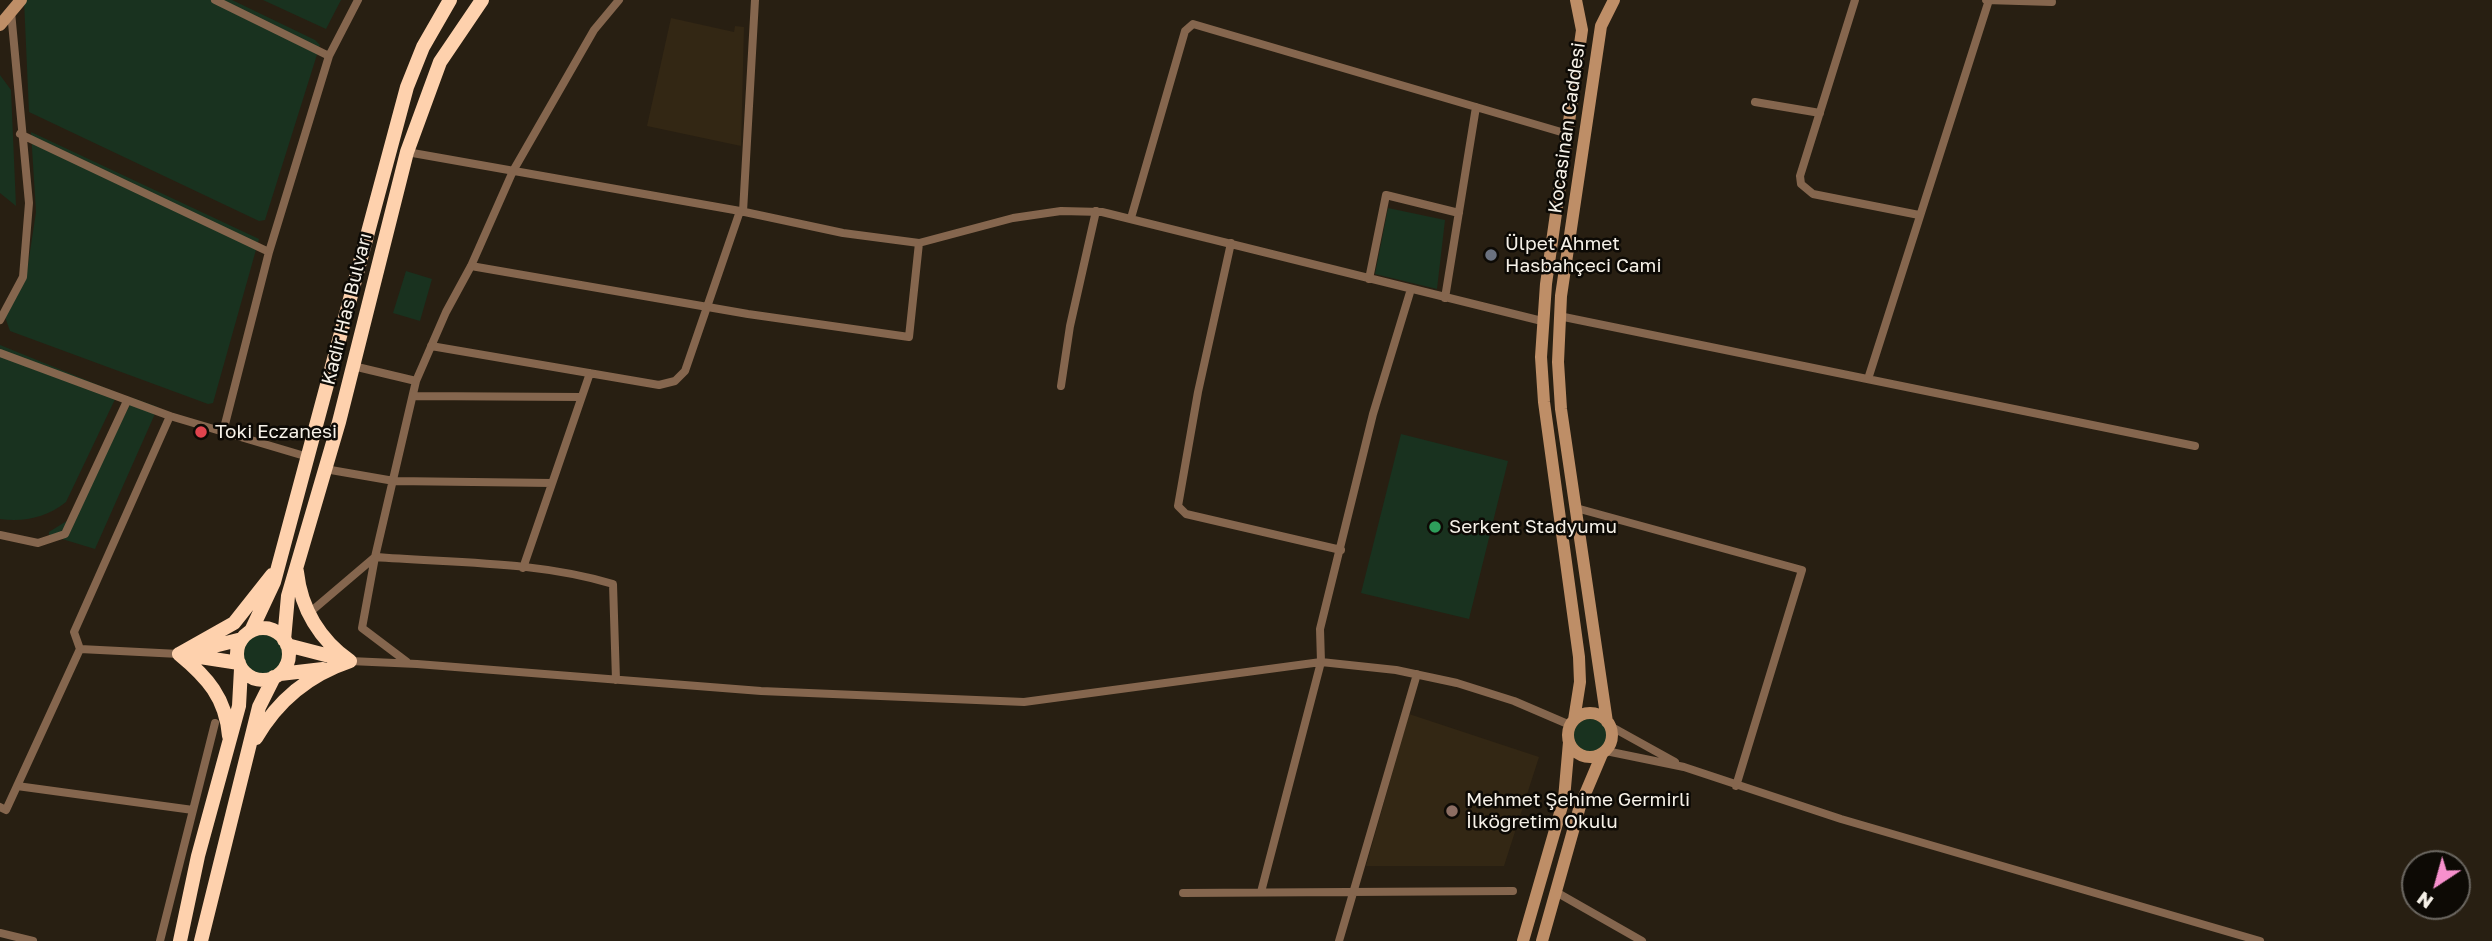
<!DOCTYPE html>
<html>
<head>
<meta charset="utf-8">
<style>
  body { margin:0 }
  #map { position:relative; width:2492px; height:941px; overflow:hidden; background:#281f12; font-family:"Golos Text",sans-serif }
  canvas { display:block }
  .north { position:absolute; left:2401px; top:850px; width:70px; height:70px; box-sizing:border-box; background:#0d0a05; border:2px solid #6a6660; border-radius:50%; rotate:216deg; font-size:19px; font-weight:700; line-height:28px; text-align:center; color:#f6f1e8 }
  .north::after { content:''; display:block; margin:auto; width:24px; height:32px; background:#f790cd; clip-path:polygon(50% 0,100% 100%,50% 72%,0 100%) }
</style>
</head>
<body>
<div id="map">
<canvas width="2492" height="941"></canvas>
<div class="north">N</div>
</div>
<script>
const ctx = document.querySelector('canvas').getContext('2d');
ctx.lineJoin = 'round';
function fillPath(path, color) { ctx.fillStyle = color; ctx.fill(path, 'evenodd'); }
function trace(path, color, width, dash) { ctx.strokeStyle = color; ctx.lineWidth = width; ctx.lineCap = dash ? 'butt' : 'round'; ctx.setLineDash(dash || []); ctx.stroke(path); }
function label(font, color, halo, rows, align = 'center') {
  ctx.font = font + ' "Golos Text",sans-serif'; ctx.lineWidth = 5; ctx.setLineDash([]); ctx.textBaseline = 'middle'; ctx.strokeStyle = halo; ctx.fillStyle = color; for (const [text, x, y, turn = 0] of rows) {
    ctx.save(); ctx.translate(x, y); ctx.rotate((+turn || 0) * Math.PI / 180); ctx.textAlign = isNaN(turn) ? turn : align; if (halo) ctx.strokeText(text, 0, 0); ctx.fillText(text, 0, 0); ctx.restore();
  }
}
const built = new Path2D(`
  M671 18 734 32 735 26 744 27 741 146 647 126Z
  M1409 714 1539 757 1504 866H1366Z`);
const green = new Path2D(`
  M24 0H232L315 40 320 45 265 220 259 221 29 112Z
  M263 0H341L326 29Z
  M0 75 11 90 16 206 0 193Z
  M31 132 259 239 213 403 208 404 10 331 5 317 26 278 36 212Z
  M1388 208 1445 220 1437 289 1375 274Z
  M406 271 432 279 420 321 393 313Z
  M0 345 118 393 66 502C46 518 24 522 0 519Z
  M133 398 158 407 95 549 49 535V532L73 517 79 508Z
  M1401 434 1508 461 1469 619 1361 593Z
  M243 654a20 20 0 1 1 40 0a20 20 0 1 1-40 0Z
  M1573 735a17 17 0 1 1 34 0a17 17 0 1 1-34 0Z`);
const street = new Path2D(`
  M215 0 329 56
  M1855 0 1800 176 1801 184 1813 194 1919 215
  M1986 0 2052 2
  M1755 102 1820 113
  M20 134 269 252
  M407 152 740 211 843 233 919 243 1013 218 1061 211 1102 212 1542 321
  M743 212 755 0
  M1131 218 1185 31 1193 24 1568 134
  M1231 243 1198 392 1178 506 1186 514 1341 550
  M471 266 748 314 909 337 919 243
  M1369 279 1386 195 1459 213
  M1445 298 1476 107
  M1559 316 2195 446
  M0 320 23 277 29 203 11 12
  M431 346 659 385 675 381 685 371 740 211
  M0 353 170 416 308 457
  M353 366 416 381
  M1868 379 1989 0
  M1061 386 1070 326 1096 211
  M413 396 581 397
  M223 432 269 252 329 56 358 0
  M325 469 394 481 552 483
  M1576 508 1802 570 1736 786
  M0 535 38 543 65 534 127 401
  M523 568 590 373
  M308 614 375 557 416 381 446 312 471 266 513 171 594 30 619 0
  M80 649 74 632 170 416
  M350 661 417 664 761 691 1024 702 1321 662 1396 670 1457 683 1514 701 1570 725
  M407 662 362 628 375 557C454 563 537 561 613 584L616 680
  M1610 726 1675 762
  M1606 751 1684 767 1841 819 2260 941
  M17 786 193 810
  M0 807 6 810 80 649 179 654
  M1261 892 1321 662 1320 629 1373 414 1411 289
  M1556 892 1642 941
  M1183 893 1513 891
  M0 933 33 941
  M160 941 215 723
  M1339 941 1417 674`);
const secondary = new Path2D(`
  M0 25 21 0
  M1568 735a22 22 0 1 1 44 0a22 22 0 1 1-44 0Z
  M1574 720 1580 682 1579 657 1544 402 1541 357 1546 284 1582 30 1576 0
  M1607 722 1561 409 1558 362 1561 296 1601 26 1614 0
  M1523 941 1564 799 1569 742
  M1542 941 1580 806 1602 754`);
const highway = new Path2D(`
  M297 572C301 609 320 640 350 661
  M237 654a26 26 0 1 1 52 0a26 26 0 1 1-52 0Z
  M251 631 274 582 407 87 423 47 450 0
  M284 640 288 596 339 422 407 152 440 62 482 0
  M287 645 345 660
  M202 649 242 639
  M179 654 234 623 272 575
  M179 654C207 677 226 698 229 736
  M187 655 239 663
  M280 674 323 669
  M256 738C278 700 308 675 350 661
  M180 941 198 856 239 706 241 669
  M201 941 259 707 274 677`);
const markers = [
  [1491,255,7,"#6b7280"],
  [201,432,7,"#e0444e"],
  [1435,527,7,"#2e9e5b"],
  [1452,811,7,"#8d6e63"]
];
const streetNames = [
  ["Kocasinan Caddesi",1567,128,-82],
  ["Kadir Has Bulvarı",347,309,-76]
];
const poiNames = [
  ["Ülpet Ahmet",1505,244],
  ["Hasbahçeci Cami",1505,266],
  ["Toki Eczanesi",215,432],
  ["Serkent Stadyumu",1449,527],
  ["Mehmet Şehime Germirli",1466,800],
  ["İlköğretim Okulu",1466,822]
];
fillPath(built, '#332714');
fillPath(green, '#19321f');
trace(street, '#85664e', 8);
trace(secondary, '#be8e67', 12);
trace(highway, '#fed1ad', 14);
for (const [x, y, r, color] of markers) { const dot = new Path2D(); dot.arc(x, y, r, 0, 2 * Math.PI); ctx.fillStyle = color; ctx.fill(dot); trace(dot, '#0d0a05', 2.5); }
label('19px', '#f6f1e8', '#0d0a05', streetNames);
label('19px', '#f6f1e8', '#0d0a05', poiNames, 'left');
</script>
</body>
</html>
